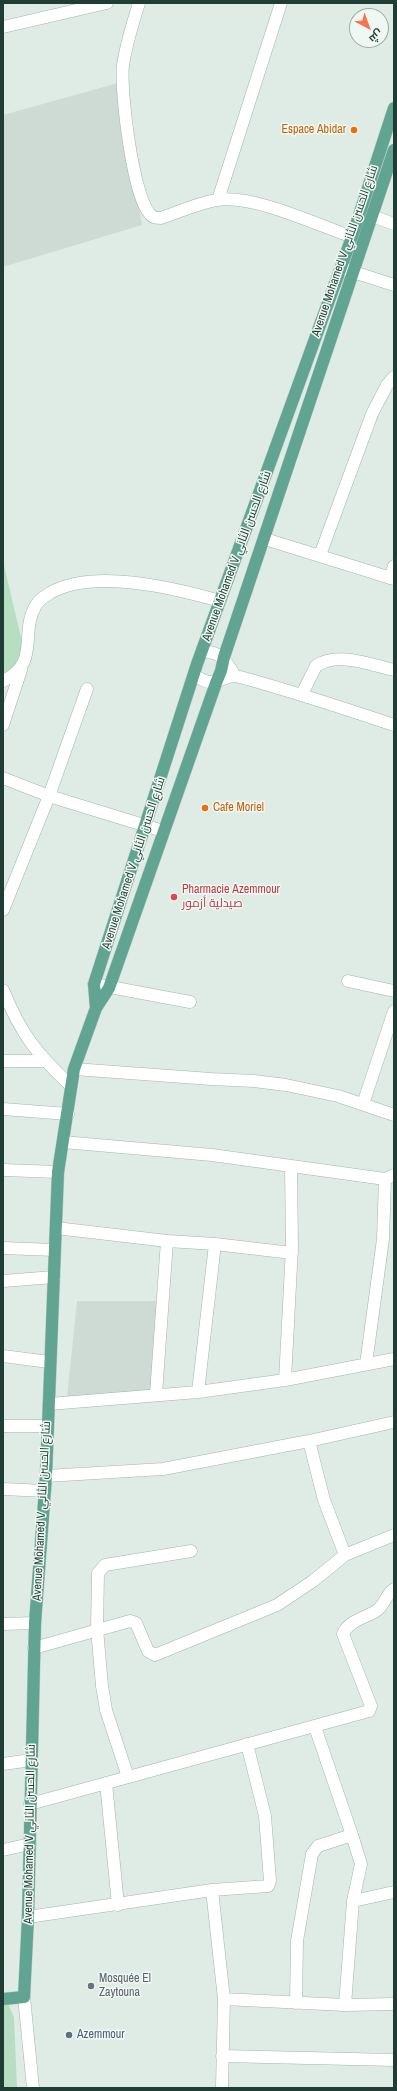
<!DOCTYPE html>
<html>
<head>
<meta charset="utf-8">
<style>
  body { margin:0 }
  #map { position:relative; width:397px; height:2091px; overflow:hidden; background:#dfece6; font-family:"Archivo Narrow",Cairo,sans-serif }
  canvas { display:block }
  .frame { position:absolute; inset:0; border:4px solid #1f3d34; pointer-events:none }
  .north { position:absolute; left:349px; top:8px; width:40px; height:40px; box-sizing:border-box; background:#f0f8f4; border:1px solid #9cada7; border-radius:50%; rotate:139deg; font-size:11px; font-weight:700; line-height:16px; text-align:center; color:#1f3d34 }
  .north::after { content:''; display:block; margin:auto; width:14px; height:18px; background:#fa754f; clip-path:polygon(50% 0,100% 100%,50% 72%,0 100%) }
</style>
</head>
<body>
<div id="map">
<canvas width="397" height="2091"></canvas>
<div class="frame"></div>
<div class="north">ش</div>
</div>
<script>
const ctx = document.querySelector('canvas').getContext('2d');
ctx.lineJoin = 'round';
function fillPath(path, color) { ctx.fillStyle = color; ctx.fill(path, 'evenodd'); }
function trace(path, color, width, dash) { ctx.strokeStyle = color; ctx.lineWidth = width; ctx.lineCap = dash ? 'butt' : 'round'; ctx.setLineDash(dash || []); ctx.stroke(path); }
function label(font, color, halo, rows, align = 'center') {
  ctx.font = font + ' "Archivo Narrow",Cairo,sans-serif'; ctx.lineWidth = 3; ctx.setLineDash([]); ctx.textBaseline = 'middle'; ctx.strokeStyle = halo; ctx.fillStyle = color; for (const [text, x, y, turn = 0] of rows) {
    ctx.save(); ctx.translate(x, y); ctx.rotate((+turn || 0) * Math.PI / 180); ctx.textAlign = isNaN(turn) ? turn : align; if (halo) ctx.strokeText(text, 0, 0); ctx.fillText(text, 0, 0); ctx.restore();
  }
}
const built = new Path2D(`
  M118 83 142 225 3 267V115Z
  M77 1301H161L153 1402 66 1407Z`);
const green = new Path2D(`
  M3 561 23 646 16 669 3 675Z
  M3 2002H7L14 2017 17 2088H3Z`);
const minor = new Path2D(`
  M139 3C133 23 126 44 123 65 120 91 133 197 150 214 153 218 157 218 161 218 179 212 198 203 217 200 256 194 323 228 361 240
  M3 27 107 3
  M218 200 281 3
  M372 216 394 224
  M344 269 394 285
  M265 539 394 579
  M320 555 372 414 387 385 394 377
  M390 578 394 566
  M202 651C222 652 225 660 235 676
  M195 675C216 692 222 672 240 677 292 691 343 708 394 725
  M3 681C41 663 19 633 36 605 39 600 45 596 50 593 94 568 174 588 220 601
  M302 694 316 666C337 651 371 665 394 670
  M3 725 21 670
  M3 778 49 796 163 831
  M3 910 49 796 87 689
  M348 981 394 991
  M94 984 190 1002
  M3 990C21 1034 36 1053 71 1086
  M3 1061H44
  M74 1069 211 1079 254 1081 286 1085 338 1096 394 1115
  M363 1104 394 1011
  M3 1109 68 1114
  M63 1142 212 1155 385 1179 394 1175
  M3 1170 58 1172
  M56 1228 167 1241 156 1394
  M167 1241 215 1244 292 1253
  M3 1248 54 1250
  M3 1281 54 1277
  M3 1356 49 1362
  M366 1364 383 1239 385 1179
  M285 1380 292 1247 291 1166
  M198 1392 215 1244
  M49 1404 198 1392 285 1380 394 1359
  M3 1426H47
  M309 1441 324 1500 345 1555
  M46 1476 163 1469 309 1441 394 1422
  M3 1489 45 1491
  M3 1624 35 1623
  M34 1648 130 1621 136 1623 148 1651 155 1655 277 1605 313 1581 345 1555 394 1535
  M3 1764 31 1760
  M128 1777 106 1710 102 1686 97 1629 98 1573 105 1565 191 1551
  M106 1783 118 1905
  M30 1804 369 1711 371 1706 343 1634C348 1621 365 1618 376 1611 385 1605 386 1594 394 1589
  M352 1835 361 1864 353 1901
  M3 1850 30 1844
  M212 1890 224 1999
  M28 1917 212 1890 268 1886 270 1881 265 1816 247 1744
  M24 1997 33 2088
  M296 2003 297 1941 312 1854 318 1846 352 1835 315 1727
  M345 2005 353 1901 394 1892
  M222 2056 394 2060
  M222 2088 224 1999 345 2005 394 2004`);
const major = new Path2D(`
  M96 1008 94 984 197 664 352 237 394 108
  M3 1999 24 1997 28 1917 35 1623 46 1476 58 1172 74 1069 96 1008 109 988 216 683 221 671 224 657 394 150`);
const markers = [
  [354,130,4,"#e8710a"],
  [205,808,4,"#e8710a"],
  [174,897,4,"#e0444e"],
  [91,1986,4,"#6b7280"],
  [69,2035,4,"#5c6f8a"]
];
const foodNames = [
  ["Espace Abidar",346,130],
  ["Cafe Moriel",213,808,"left"]
];
const streetNames = [
  ["Avenue Mohamed V شارع الحسن الثاني",345,251,-71],
  ["Avenue Mohamed V شارع الحسن الثاني",237,556,-70],
  ["Avenue Mohamed V شارع الحسن الثاني",134,863,-72],
  ["Avenue Mohamed V شارع الحسن الثاني",42,1511,-87],
  ["Avenue Mohamed V شارع الحسن الثاني",30,1834,-89]
];
const healthNames = [
  ["Pharmacie Azemmour",182,890],
  ["صيدلية أزمور",182,904]
];
const worshipNames = [
  ["Mosquée El",99,1979],
  ["Zaytouna",99,1993]
];
const serviceNames = [
  ["Azemmour",77,2035]
];
fillPath(built, '#cedbd5');
fillPath(green, '#b7dec0');
trace(minor, '#a2b4ad', 13);
trace(major, '#c0c9c6', 13);
trace(minor, '#fff', 12);
trace(major, '#61a491', 12);
for (const [x, y, r, color] of markers) { const dot = new Path2D(); dot.arc(x, y, r, 0, 2 * Math.PI); ctx.fillStyle = color; ctx.fill(dot); trace(dot, '#f0f8f4', 1.5); }
label('12px', '#c56008', '#f0f8f4', foodNames, 'right');
label('12px', '#1f3d34', '#f0f8f4', streetNames);
label('12px', '#be3a42', '#f0f8f4', healthNames, 'left');
label('12px', '#5b616d', '#f0f8f4', worshipNames, 'left');
label('12px', '#4e5e75', '#f0f8f4', serviceNames, 'left');
</script>
</body>
</html>
